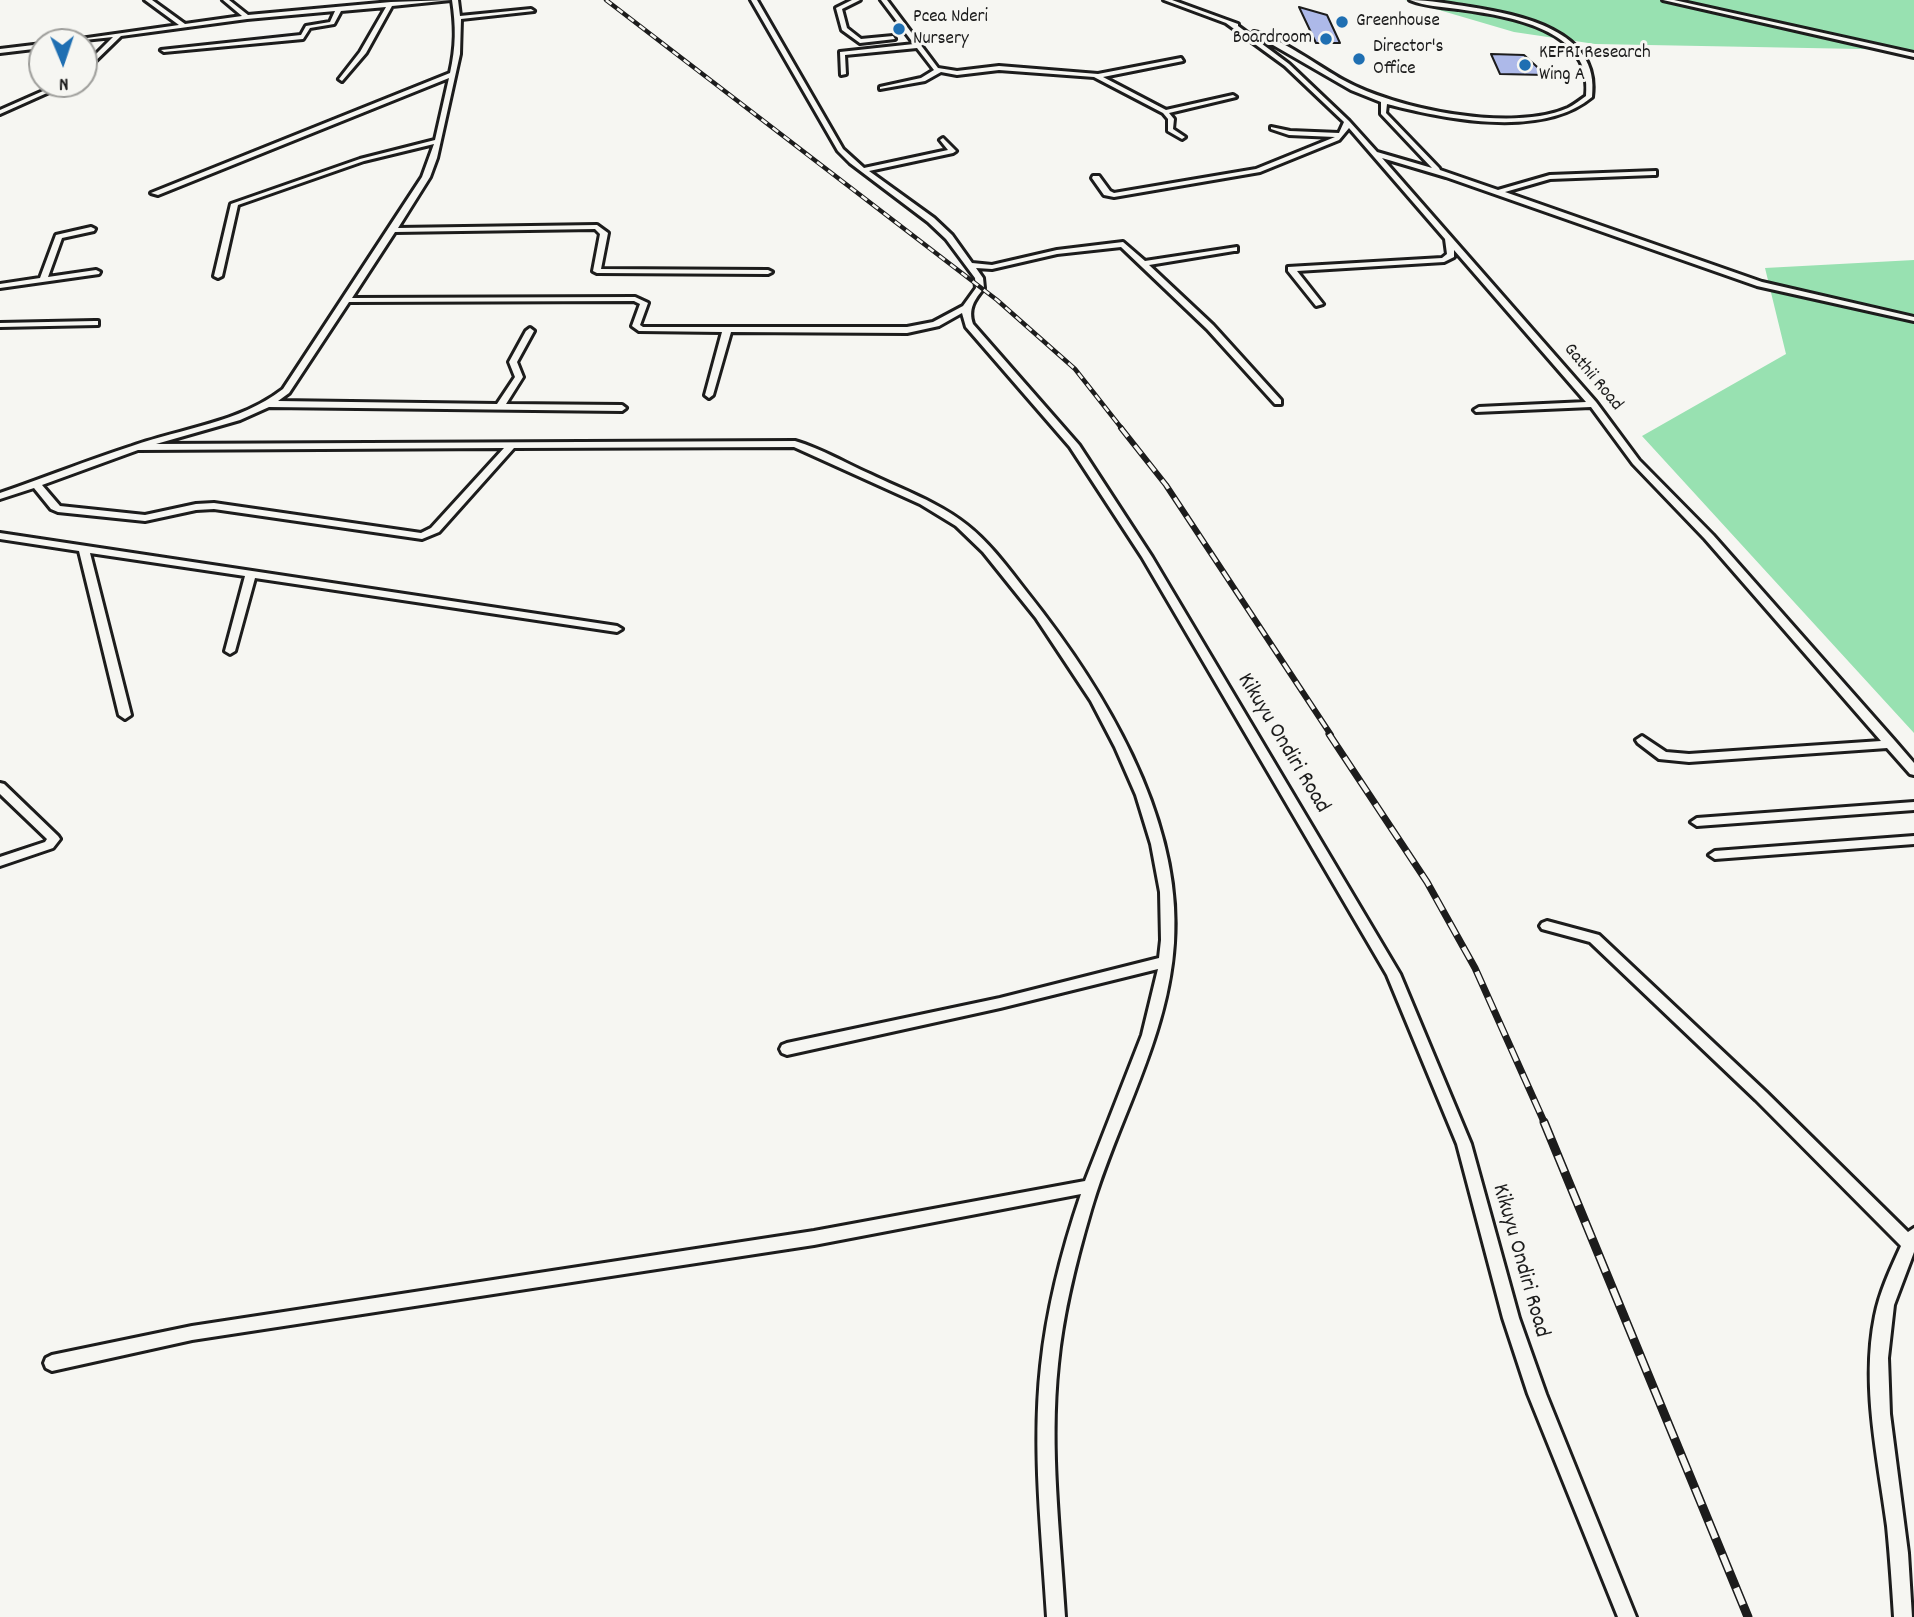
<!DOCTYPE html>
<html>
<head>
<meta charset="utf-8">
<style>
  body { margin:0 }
  #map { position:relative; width:1914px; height:1617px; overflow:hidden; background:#f6f6f2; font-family:Dekko,sans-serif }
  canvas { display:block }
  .north { position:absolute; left:28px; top:28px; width:70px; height:70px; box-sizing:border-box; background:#f6f6f2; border:2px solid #9f9f9c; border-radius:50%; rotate:178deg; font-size:19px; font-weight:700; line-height:28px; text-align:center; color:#1c1c1c }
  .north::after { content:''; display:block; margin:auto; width:24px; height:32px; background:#1f6fb2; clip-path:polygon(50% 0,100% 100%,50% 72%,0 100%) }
</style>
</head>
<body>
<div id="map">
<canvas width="1914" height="1617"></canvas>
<div class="north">N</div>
</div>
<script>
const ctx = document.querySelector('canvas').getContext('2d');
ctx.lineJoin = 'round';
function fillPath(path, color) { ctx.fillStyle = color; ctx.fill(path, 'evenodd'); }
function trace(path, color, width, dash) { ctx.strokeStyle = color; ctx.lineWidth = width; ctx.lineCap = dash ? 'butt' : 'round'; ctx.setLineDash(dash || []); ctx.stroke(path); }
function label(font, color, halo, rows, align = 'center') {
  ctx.font = font + ' Dekko,sans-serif'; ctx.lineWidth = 6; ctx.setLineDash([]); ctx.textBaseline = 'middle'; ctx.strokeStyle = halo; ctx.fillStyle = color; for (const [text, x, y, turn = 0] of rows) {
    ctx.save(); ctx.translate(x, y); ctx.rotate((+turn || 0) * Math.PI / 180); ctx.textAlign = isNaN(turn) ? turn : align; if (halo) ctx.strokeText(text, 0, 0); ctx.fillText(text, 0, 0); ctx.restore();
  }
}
const green = new Path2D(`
  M1405 0H1914V50L1595 44 1514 32Z
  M1914 260V733L1642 436 1786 354 1765 268Z`);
const building = new Path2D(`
  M1299 7 1327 15 1340 43H1316Z
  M1491 54 1524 55 1546 75 1500 74Z`);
const street = new Path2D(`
  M145 0H152L185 24 242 16 223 0H229L248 15 391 2 451 0 392 6 366 53 342 81 339 79 360 52 386 7 341 11 334 24 310 28 303 39 164 52 161 50 301 35 306 26 330 22 335 11 247 19 121 36 84 72V66L113 37 65 42 66 41 179 25Z
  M452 0H458L460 16 531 9 534 11 461 19 460 54 437 158 430 177 398 228 597 225 608 233 601 269 768 270 772 272 768 274 597 273 593 271 600 234 595 229 395 232 352 298 635 297 648 303 640 325 643 327H907L933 322 963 306 976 288 975 278 946 239 928 222 850 163 838 151 751 0H757L843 149 864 168 948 150 940 140 943 138 956 151 953 153 869 171 934 218 952 235 972 263 992 265 1057 250 1123 242 1145 261 1237 247V251H1234L1149 265 1213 325 1281 400V404H1275L1207 329 1121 247 1057 254 992 269 976 268 983 278 984 288C974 300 968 309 973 324L1079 445 1152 557 1400 974 1471 1144 1519 1318 1546 1394 1636 1617H1618L1528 1394 1503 1318 1457 1144 1387 975 1142 557 1070 447 966 327 962 313 939 326 907 333 731 332 713 395 709 398 705 395 722 332 639 331 632 326 640 304 634 301 349 302 289 393 278 401 497 404 515 377 509 362 526 331 530 328 534 331 517 362 523 377 506 404 622 405 626 408 622 411 269 407 240 420 156 444 795 441C822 449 845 463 870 474 903 490 938 502 967 525 990 543 1008 568 1026 591 1102 686 1183 817 1174 943 1168 1038 1117 1121 1091 1210 1076 1261 1063 1312 1058 1364 1049 1448 1060 1533 1065 1617H1047C1042 1534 1032 1449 1041 1366 1047 1308 1062 1250 1081 1194L814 1245 192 1340 52 1371 46 1368 44 1363 46 1358 52 1355 192 1326 814 1231 1085 1181 1142 1035 1158 969 1000 1008 787 1055 782 1053 780 1049 782 1045 787 1043 1000 998 1159 958 1161 940 1160 892 1151 844 1136 795 1115 747 1091 701 1036 618 983 552 956 526 920 504 794 447 514 448 439 532 422 539 214 509 196 510 145 521 58 512 51 509 34 488 0 499V493C44 478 88 460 132 446 183 428 239 423 283 389L422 177 434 144 364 161 238 205 222 276 218 278 214 276 231 204 360 159 435 140 449 78 158 195 151 193 450 73C456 46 456 27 452 0ZM504 448 431 528 421 533 214 503 196 504 145 515 60 506 42 485 138 450Z
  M852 0H860L842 9 847 28 861 39 893 36 895 39 860 43 842 30 836 8Z
  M881 0H887L938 68 957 71 999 66 1098 74 1181 58 1183 61 1103 77 1166 110 1233 95 1236 97 1169 113 1174 119 1173 129 1185 137 1182 139 1168 131V119L1163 113 1094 77 999 70 957 75 941 72 925 81 880 89V87L921 78 934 70 917 48 845 55 846 74 841 75 840 52 914 44Z
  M1164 0H1172L1238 24V26L1289 64 1349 121 1377 152 1432 168 1381 114V102L1351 90 1254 34V32C1274 34 1323 69 1343 80 1395 109 1512 133 1568 108 1574 105 1580 100 1586 96 1594 28 1507 16 1458 9 1442 7 1424 6 1410 0 1430 0 1450 4 1470 7 1519 15 1601 30 1592 97 1542 139 1445 119 1387 104L1386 113 1439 168 1440 170 1498 190 1550 175 1656 171V175H1653L1550 179 1505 192 1762 282 1914 317V321L1757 286 1446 177 1382 158 1596 402 1639 460 1713 535 1895 741 1914 763V775L1910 774 1887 748 1689 762 1659 759 1638 743 1636 740 1642 736 1666 752 1689 754 1881 741 1705 539 1633 464 1591 407 1476 412 1474 410 1479 407 1586 402 1454 250V257L1444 262 1297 271 1323 304 1316 306 1288 271V267L1442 258 1447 254 1445 239 1349 128 1339 140 1260 172 1114 197 1104 195 1092 178 1093 176H1099L1110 191 1114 193 1256 169 1335 137 1289 135 1271 129V127L1290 131 1339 133 1344 122 1285 66 1226 23Z
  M1663 0H1674L1914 53V57Z
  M42 44V48L0 53V49Z
  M59 84H67L0 114V110Z
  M91 227 95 229 94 231 62 238 48 277 96 270 100 272 99 274 0 288V284L40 278 56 235Z
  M95 321H98V325L0 327V323Z
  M0 533 617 626 622 629 617 632 255 578 235 651 230 654 225 651 245 576 90 553 131 715 125 719 119 715 79 551 0 539Z
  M0 783 4 784 58 836 60 839 53 848 0 866V857L45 842 47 839 0 794Z
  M1914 802V810L1697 826 1691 822 1697 818Z
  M1914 836V844L1715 859 1709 855 1715 851Z
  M1547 921 1599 935 1766 1092 1908 1232 1914 1228V1252L1894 1305 1888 1358 1890 1414 1908 1553 1912 1617H1894C1892 1586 1890 1556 1887 1526 1878 1458 1861 1385 1875 1316 1880 1291 1891 1268 1901 1246L1756 1100 1590 942 1542 929 1540 926 1542 923Z`);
const railFar3 = new Path2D(`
  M606 0 997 300 1075 369 1123 430`);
const railFar2 = new Path2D(`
  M1121 428 1166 485 1331 735`);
const railFar1 = new Path2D(`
  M1329 734 1427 882 1475 968 1545 1124`);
const rail = new Path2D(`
  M1544 1122 1748 1617`);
const markers = [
  [1342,22,7,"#1f6fb2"],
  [899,29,7,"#1f6fb2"],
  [1326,39,7,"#1f6fb2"],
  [1359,59,7,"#1f6fb2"],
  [1525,65,7,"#1f6fb2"]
];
const farPoinames = [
  ["Pcea Nderi",913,18],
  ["Nursery",913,40],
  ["Greenhouse",1356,22],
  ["Boardroom",1312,39,"right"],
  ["Director's",1373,48],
  ["Office",1373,70],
  ["KEFRI Research",1539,54],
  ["Wing A",1539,76]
];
const farStreetnames = [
  ["Gathii Road",1592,378,50]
];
const streetNames = [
  ["Kikuyu Ondiri Road",1282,744,59],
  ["Kikuyu Ondiri Road",1519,1261,74]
];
fillPath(green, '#98e1b1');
fillPath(building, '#adb9e9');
trace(building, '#1c1c1c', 2);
trace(street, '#1c1c1c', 6);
fillPath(street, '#f6f6f2');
trace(railFar3, '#1c1c1c', 4.5);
trace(railFar2, '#1c1c1c', 6);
trace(railFar1, '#1c1c1c', 7);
trace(rail, '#1c1c1c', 9);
trace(railFar3, '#f6f6f2', 2.5, [7]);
trace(railFar2, '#f6f6f2', 3.5, [11]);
trace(railFar1, '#f6f6f2', 4.5, [14]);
trace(rail, '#f6f6f2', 6, [18]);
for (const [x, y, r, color] of markers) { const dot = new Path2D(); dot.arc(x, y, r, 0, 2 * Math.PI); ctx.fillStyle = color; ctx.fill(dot); trace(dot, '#f6f6f2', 2.5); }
label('19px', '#1c1c1c', '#f6f6f2', farPoinames, 'left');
label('19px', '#1c1c1c', '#f6f6f2', farStreetnames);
label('23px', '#1c1c1c', '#f6f6f2', streetNames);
</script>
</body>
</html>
